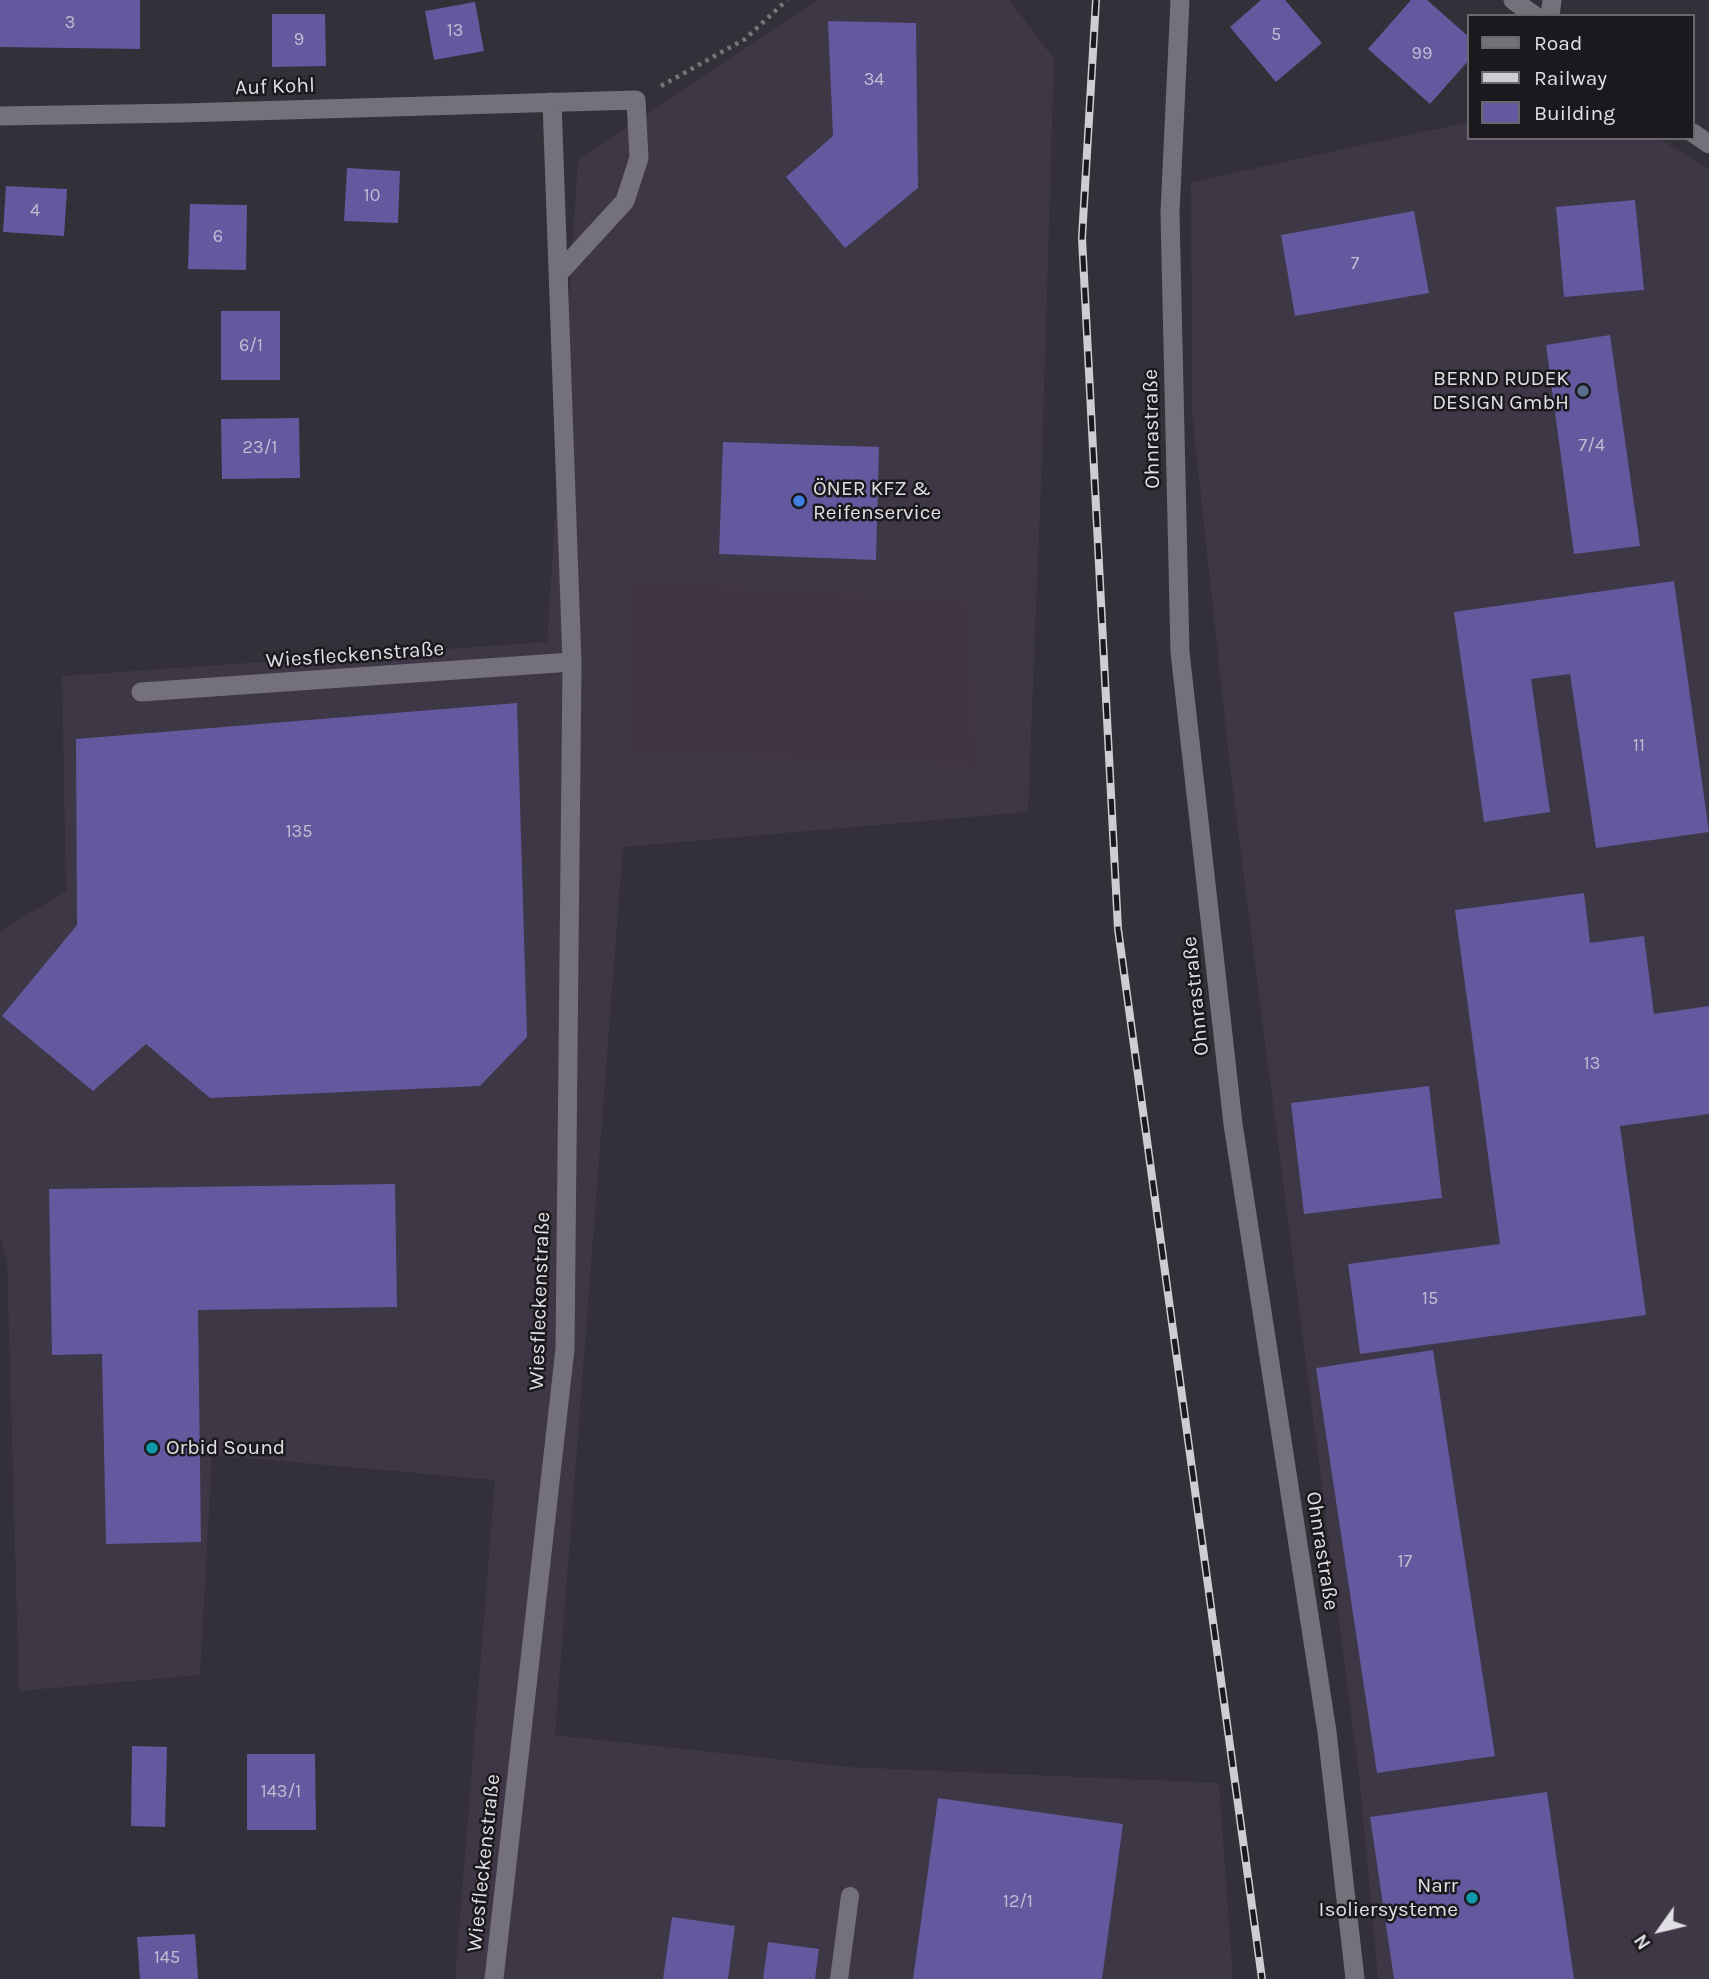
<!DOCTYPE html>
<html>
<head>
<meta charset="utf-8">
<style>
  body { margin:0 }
  #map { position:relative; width:1709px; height:1979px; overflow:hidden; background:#343039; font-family:Karla,sans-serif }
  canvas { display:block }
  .legend { position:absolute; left:1467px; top:14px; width:228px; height:126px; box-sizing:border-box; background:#1b191d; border:2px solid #6a686d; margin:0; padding:9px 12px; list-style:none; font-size:21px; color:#e1dfe4 }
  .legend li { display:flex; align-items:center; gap:14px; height:35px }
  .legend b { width:35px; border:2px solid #6a686d }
  .north { position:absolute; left:1625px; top:1895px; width:70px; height:70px; -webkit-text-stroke:5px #1b191d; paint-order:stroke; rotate:236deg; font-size:19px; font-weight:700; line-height:28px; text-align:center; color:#e1dfe4 }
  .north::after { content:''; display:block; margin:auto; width:24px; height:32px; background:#e1dfe4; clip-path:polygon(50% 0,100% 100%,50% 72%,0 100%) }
</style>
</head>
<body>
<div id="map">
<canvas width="1709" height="1979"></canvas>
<ul class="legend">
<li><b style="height:9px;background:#74717a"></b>Road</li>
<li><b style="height:9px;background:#cfcdd2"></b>Railway</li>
<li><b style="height:19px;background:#62599e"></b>Building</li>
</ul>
<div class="north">N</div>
</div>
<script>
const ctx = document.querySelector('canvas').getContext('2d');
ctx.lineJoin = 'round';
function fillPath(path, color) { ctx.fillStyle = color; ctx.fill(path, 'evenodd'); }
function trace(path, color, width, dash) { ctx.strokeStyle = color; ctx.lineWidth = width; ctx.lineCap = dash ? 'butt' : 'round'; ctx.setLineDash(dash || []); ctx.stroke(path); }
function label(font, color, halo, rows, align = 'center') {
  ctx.font = font + ' Karla,sans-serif'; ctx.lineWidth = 5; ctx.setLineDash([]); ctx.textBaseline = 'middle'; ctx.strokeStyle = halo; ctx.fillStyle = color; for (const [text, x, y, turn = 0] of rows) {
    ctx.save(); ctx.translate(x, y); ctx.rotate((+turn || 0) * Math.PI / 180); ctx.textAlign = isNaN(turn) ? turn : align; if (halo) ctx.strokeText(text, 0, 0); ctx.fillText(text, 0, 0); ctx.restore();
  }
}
const built = new Path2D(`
  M817 0H1009L1054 59 1042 458 1028 812 623 847 555 1735 849 1767 1219 1783 1233 1979H455L495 1480 212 1455 200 1675 19 1691 7 1262 0 1235V931L66 891 62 676 547 642 578 159Z
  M1469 122V138H1658L1709 169V1979H1378L1360 1784 1231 776 1192 413 1191 182Z`);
const industrial = new Path2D(`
  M631 579 971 602 976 767 632 752Z`);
const building = new Path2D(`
  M0 0H140V49L0 47Z
  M1261 0H1285L1322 43 1276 82 1230 27Z
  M1411 0H1427L1469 37V60L1430 104 1368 49Z
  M475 2 484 51 434 60 425 11Z
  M272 14H325L326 66 272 67Z
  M828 21 916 23 918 188 845 248 786 177 833 136Z
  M347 168 400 171 398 223 344 221Z
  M6 186 67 189 64 236 3 232Z
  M1635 200 1644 290 1564 297 1556 207Z
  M190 204 247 205 246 270 188 269Z
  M1414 211 1429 293 1295 316 1281 235Z
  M221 311H280V380H221Z
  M1610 335 1640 546 1574 554 1546 345Z
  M299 418 300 478 222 479 221 419Z
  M723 442 879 447 876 560 719 554Z
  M1674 581 1709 832 1596 848 1570 674 1531 679 1550 812 1484 822 1454 612Z
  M517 703 527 1037 480 1086 210 1098 146 1044 93 1091 2 1016 77 925 76 739Z
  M1584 893 1590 943 1644 936 1654 1014 1709 1006V1114L1620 1126 1646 1315 1360 1354 1348 1264 1500 1244 1455 910Z
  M1429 1086 1442 1198 1304 1214 1291 1103Z
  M395 1184 397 1307 198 1310 201 1542 106 1544 102 1354 52 1355 49 1189Z
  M1433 1350 1495 1756 1377 1773 1316 1368Z
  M132 1746 167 1747 165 1827 131 1826Z
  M247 1754H315L316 1830H247Z
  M1547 1792 1574 1979H1394L1370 1817Z
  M938 1798 1123 1824 1102 1979H913Z
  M672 1917 735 1926 728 1979H663Z
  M195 1934 198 1979H140L137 1937Z
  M768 1942 819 1949 815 1979H763Z`);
const path = new Path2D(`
  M661 86 745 39 787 0`);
const service = new Path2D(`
  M839 1979 850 1896`);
const minor = new Path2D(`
  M1180 0 1170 213 1180 652 1233 1124 1327 1732 1355 1979
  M1513 0 1535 16
  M1550 16 1552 0
  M0 116 182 113 636 100 639 158 625 201 560 272
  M1693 133 1709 144
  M141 692 572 662
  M494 1979 565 1349 572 662 552 102`);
const rail = new Path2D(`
  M1096 0 1082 238 1118 929 1262 1979`);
const markers = [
  [1583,391,7,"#5c6f8a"],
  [799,501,7,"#3f7fe0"],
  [152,1448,7,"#0f9aa8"],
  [1472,1898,7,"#0f9aa8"]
];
const numberNames = [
  ["3",70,23],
  ["13",455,31],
  ["5",1276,35],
  ["9",299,40],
  ["99",1422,54],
  ["34",874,80],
  ["10",372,196],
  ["4",35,211],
  ["6",218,237],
  ["7",1355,264],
  ["6/1",251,346],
  ["7/4",1592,446],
  ["23/1",260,448],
  ["11",1639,746],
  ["135",299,832],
  ["13",1592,1064],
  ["15",1430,1299],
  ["17",1405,1562],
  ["143/1",281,1792],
  ["12/1",1018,1902],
  ["145",167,1958]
];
const streetNames = [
  ["Auf Kohl",275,87,-2],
  ["Ohnrastraße",1152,429,-91],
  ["Wiesfleckenstraße",355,655,-4],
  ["Ohnrastraße",1196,996,-96],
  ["Wiesfleckenstraße",540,1301,-88],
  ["Ohnrastraße",1322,1551,81],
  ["Wiesfleckenstraße",484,1863,-84]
];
const poiNames = [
  ["BERND RUDEK",1569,379],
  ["DESIGN GmbH",1569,403],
  ["ÖNER KFZ &",813,489,"left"],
  ["Reifenservice",813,513,"left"],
  ["Orbid Sound",166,1448,"left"],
  ["Narr",1458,1886],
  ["Isoliersysteme",1458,1910]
];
fillPath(built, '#3d3746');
fillPath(industrial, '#423543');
fillPath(building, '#62599e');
trace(path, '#77747b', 4.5, [3.5, 5]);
trace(service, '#74717a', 18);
trace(minor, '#74717a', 19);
trace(rail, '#cfcdd2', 8);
trace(rail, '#1b191d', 5, [16]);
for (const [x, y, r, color] of markers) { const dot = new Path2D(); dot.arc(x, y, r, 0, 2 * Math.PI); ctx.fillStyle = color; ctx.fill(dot); trace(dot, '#1b191d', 2.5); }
label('18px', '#c1bed2', null, numberNames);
label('21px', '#e1dfe4', '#1b191d', streetNames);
label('21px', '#e1dfe4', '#1b191d', poiNames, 'right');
</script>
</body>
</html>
